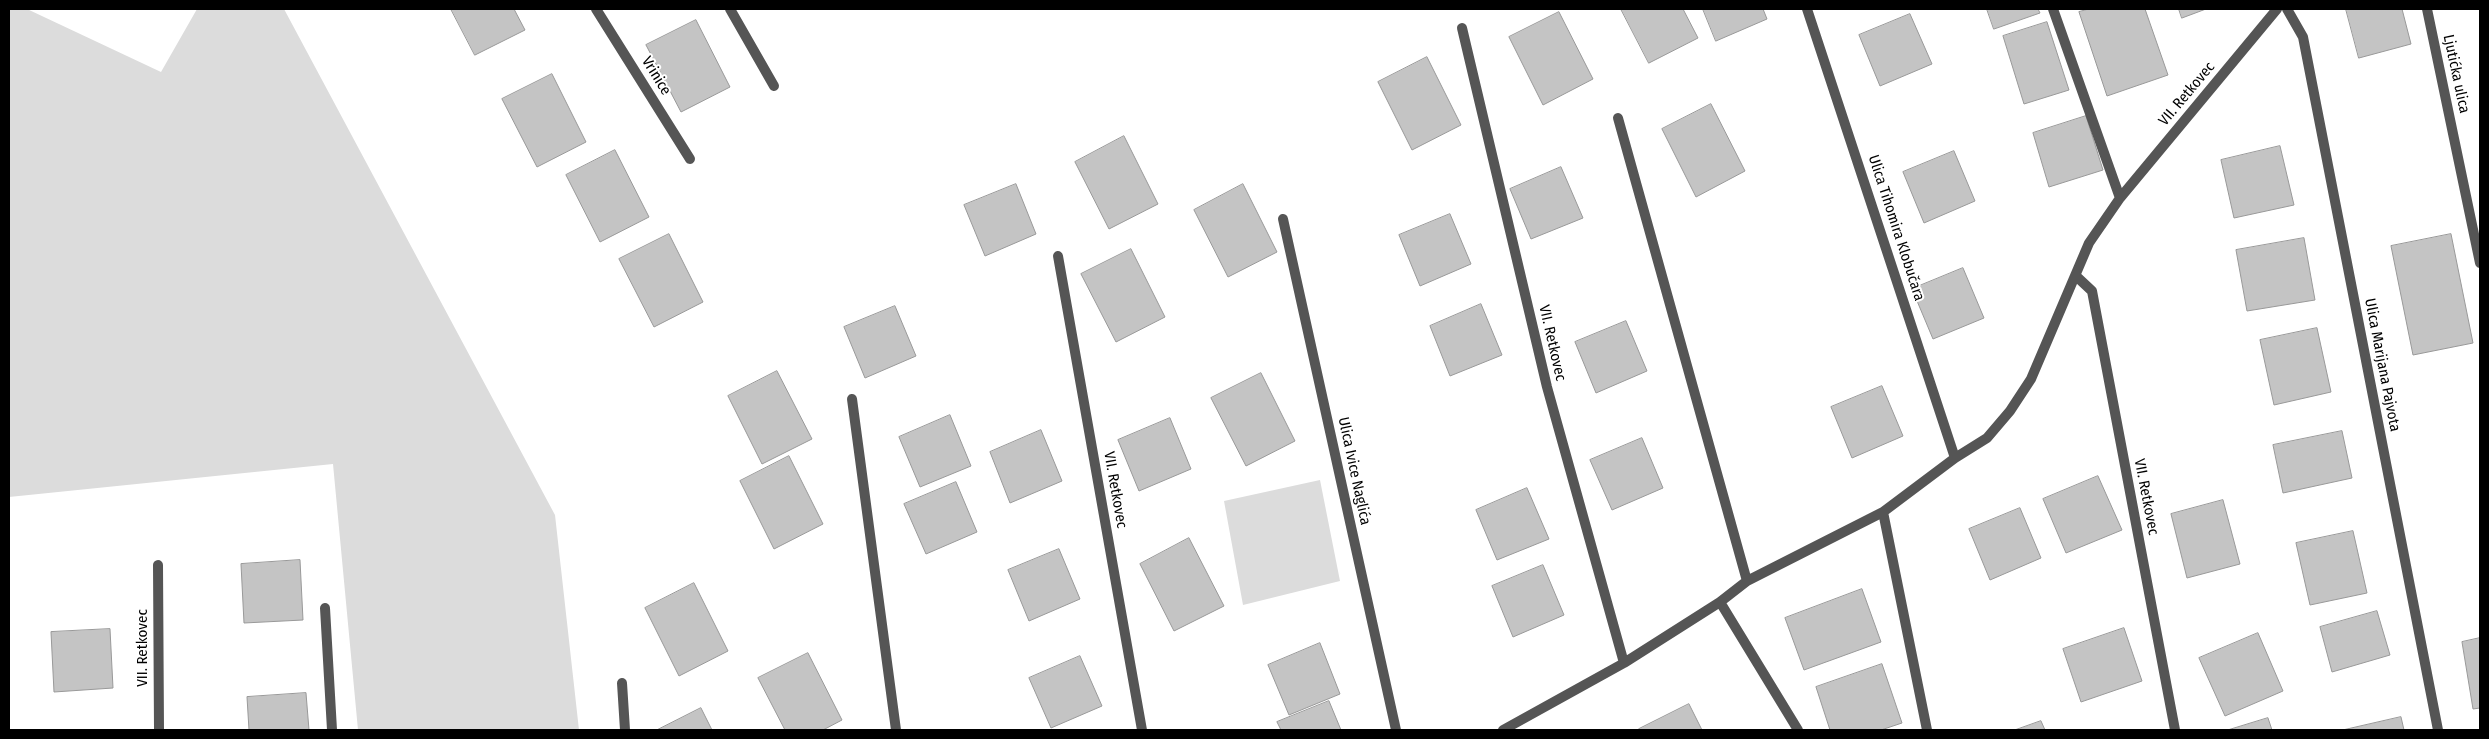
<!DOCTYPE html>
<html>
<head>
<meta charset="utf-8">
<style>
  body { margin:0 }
  #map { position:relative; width:2489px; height:739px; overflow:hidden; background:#fff; font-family:"Fira Sans Condensed",sans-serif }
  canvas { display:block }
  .frame { position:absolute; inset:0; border:10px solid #000; pointer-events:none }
</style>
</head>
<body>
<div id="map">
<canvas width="2489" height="739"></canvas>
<div class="frame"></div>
</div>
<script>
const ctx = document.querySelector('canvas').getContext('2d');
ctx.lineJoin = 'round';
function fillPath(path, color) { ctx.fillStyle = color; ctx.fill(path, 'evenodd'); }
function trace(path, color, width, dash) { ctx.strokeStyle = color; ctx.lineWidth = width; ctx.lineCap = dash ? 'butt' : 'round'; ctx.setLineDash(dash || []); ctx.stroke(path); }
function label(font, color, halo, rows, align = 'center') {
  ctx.font = font + ' "Fira Sans Condensed",sans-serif'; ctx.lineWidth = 4; ctx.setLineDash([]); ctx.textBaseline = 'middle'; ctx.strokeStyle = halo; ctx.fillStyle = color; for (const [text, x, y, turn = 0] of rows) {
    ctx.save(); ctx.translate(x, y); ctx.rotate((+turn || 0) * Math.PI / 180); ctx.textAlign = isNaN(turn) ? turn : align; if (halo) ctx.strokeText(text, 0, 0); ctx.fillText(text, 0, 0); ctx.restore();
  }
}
const green = new Path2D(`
  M9 9H27L161 72 197 9H284L555 515 579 730H358L333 464 9 497Z
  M1320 480 1340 581 1243 605 1224 501Z`);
const building = new Path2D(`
  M451 9H514L525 30 475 55Z
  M1621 9H1683L1698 38 1649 63Z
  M1703 9H1763L1767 19 1716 41Z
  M1987 9H2038L2040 13 1994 29Z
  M2089 9H2145L2168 75 2107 96 2079 12Z
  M2179 9H2206L2182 18Z
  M2346 9H2402L2411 44 2359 58Z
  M1559 12 1593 79 1543 105 1509 37Z
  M1910 14 1932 64 1880 86 1859 35Z
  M696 20 730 87 681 112 646 45Z
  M2047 22 2069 90 2024 104 2003 36Z
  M1427 57 1461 125 1412 150 1378 82Z
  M552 74 586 142 537 167 502 99Z
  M1711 104 1745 171 1696 197 1662 129Z
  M2086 116 2103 170 2049 187 2033 133Z
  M1124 136 1158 204 1109 229 1075 162Z
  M2280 146 2294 205 2234 218 2221 160Z
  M615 150 649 217 600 242 566 175Z
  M1954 151 1975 201 1924 223 1903 172Z
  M1561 167 1583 218 1531 239 1510 189Z
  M1016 184 1036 234 985 256 964 205Z
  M1243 184 1277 252 1228 277 1194 210Z
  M1450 214 1471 264 1420 286 1399 235Z
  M669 234 703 302 654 327 619 259Z
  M2451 234 2473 343 2413 355 2391 246Z
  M2304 238 2315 300 2247 311 2236 250Z
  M1131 249 1165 317 1116 342 1081 274Z
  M1963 268 1984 318 1933 339 1912 289Z
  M1481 304 1502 355 1450 376 1430 326Z
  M895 306 916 356 865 378 844 327Z
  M1626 321 1647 371 1596 393 1575 342Z
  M2317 328 2331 392 2274 405 2260 340Z
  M777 371 812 439 762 464 728 396Z
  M1261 373 1295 441 1246 466 1211 398Z
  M1882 386 1903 436 1852 458 1831 407Z
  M950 415 971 466 920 487 899 437Z
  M1170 418 1191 469 1139 491 1118 440Z
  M1041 430 1062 481 1010 503 990 452Z
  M2342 431 2352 478 2283 493 2273 445Z
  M1642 438 1663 488 1612 510 1590 460Z
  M789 456 823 524 774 549 740 481Z
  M2098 476 2122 530 2066 553 2043 499Z
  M956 482 977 532 926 554 904 504Z
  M1527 488 1549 539 1497 560 1476 510Z
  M2223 500 2240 564 2187 578 2171 514Z
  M2020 508 2041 558 1990 580 1969 529Z
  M2353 531 2367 593 2310 605 2296 543Z
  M1189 538 1224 606 1174 631 1140 564Z
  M1059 549 1080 599 1029 621 1008 570Z
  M300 560 303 620 244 623 241 564Z
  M1543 565 1564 615 1513 637 1492 586Z
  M694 583 728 651 679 676 645 608Z
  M1862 589 1881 642 1804 670 1785 618Z
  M2377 611 2390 655 2332 672 2320 627Z
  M2124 628 2142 681 2081 702 2063 649Z
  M110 629 113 688 54 692 51 632Z
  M2258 633 2283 691 2225 716 2199 658Z
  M2480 638V708L2473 709 2462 642Z
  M1320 643 1340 694 1289 715 1268 665Z
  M808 653 842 720 823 730H785L758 678Z
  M1080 656 1102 706 1051 728 1029 678Z
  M1882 664 1902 723 1881 730H1830L1816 687Z
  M306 693 309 730H249L247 697Z
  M1329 701 1341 730H1281L1277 722Z
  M1689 704 1702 730H1640L1639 729Z
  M701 708 712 730H657Z
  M2401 717 2404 730H2343Z
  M2268 718 2272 730H2228Z
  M2041 721 2045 730H2015Z`);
const minor = new Path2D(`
  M596 9 690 159
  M730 9 774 86
  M1807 9 1955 458
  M2053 9 2120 198
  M2287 9 2303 37 2438 730
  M2427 9 2480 263
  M1462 28 1547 387 1624 663
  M1618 118 1747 581
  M1283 219 1396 730
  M1058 256 1142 730
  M2076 276 2092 291 2175 730
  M852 399 896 730
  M1883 512 1927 730
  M158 565 159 730
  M1720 602 1798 730
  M325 608 332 730
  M622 683 625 730
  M1503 730 1624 663 1720 602 1747 581 1883 512 1955 458 1987 438 2010 411 2031 379 2089 243 2120 198 2277 9`);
const streetNames = [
  ["Ljutićka ulica",2456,74,78],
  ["Vrinice",656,76,58],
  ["VII. Retkovec",2187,94,-50],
  ["Ulica Tihomira Klobučara",1896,228,72],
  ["VII. Retkovec",1552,343,77],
  ["Ulica Marijana Pajvota",2382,365,79],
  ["Ulica Ivice Naglića",1354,471,78],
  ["VII. Retkovec",1115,490,80],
  ["VII. Retkovec",2146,497,79],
  ["VII. Retkovec",143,648,-90]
];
fillPath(green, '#dcdcdc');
fillPath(building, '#c4c4c4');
trace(building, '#999', 1);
trace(minor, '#555', 10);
label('15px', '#000', '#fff', streetNames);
</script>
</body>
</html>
